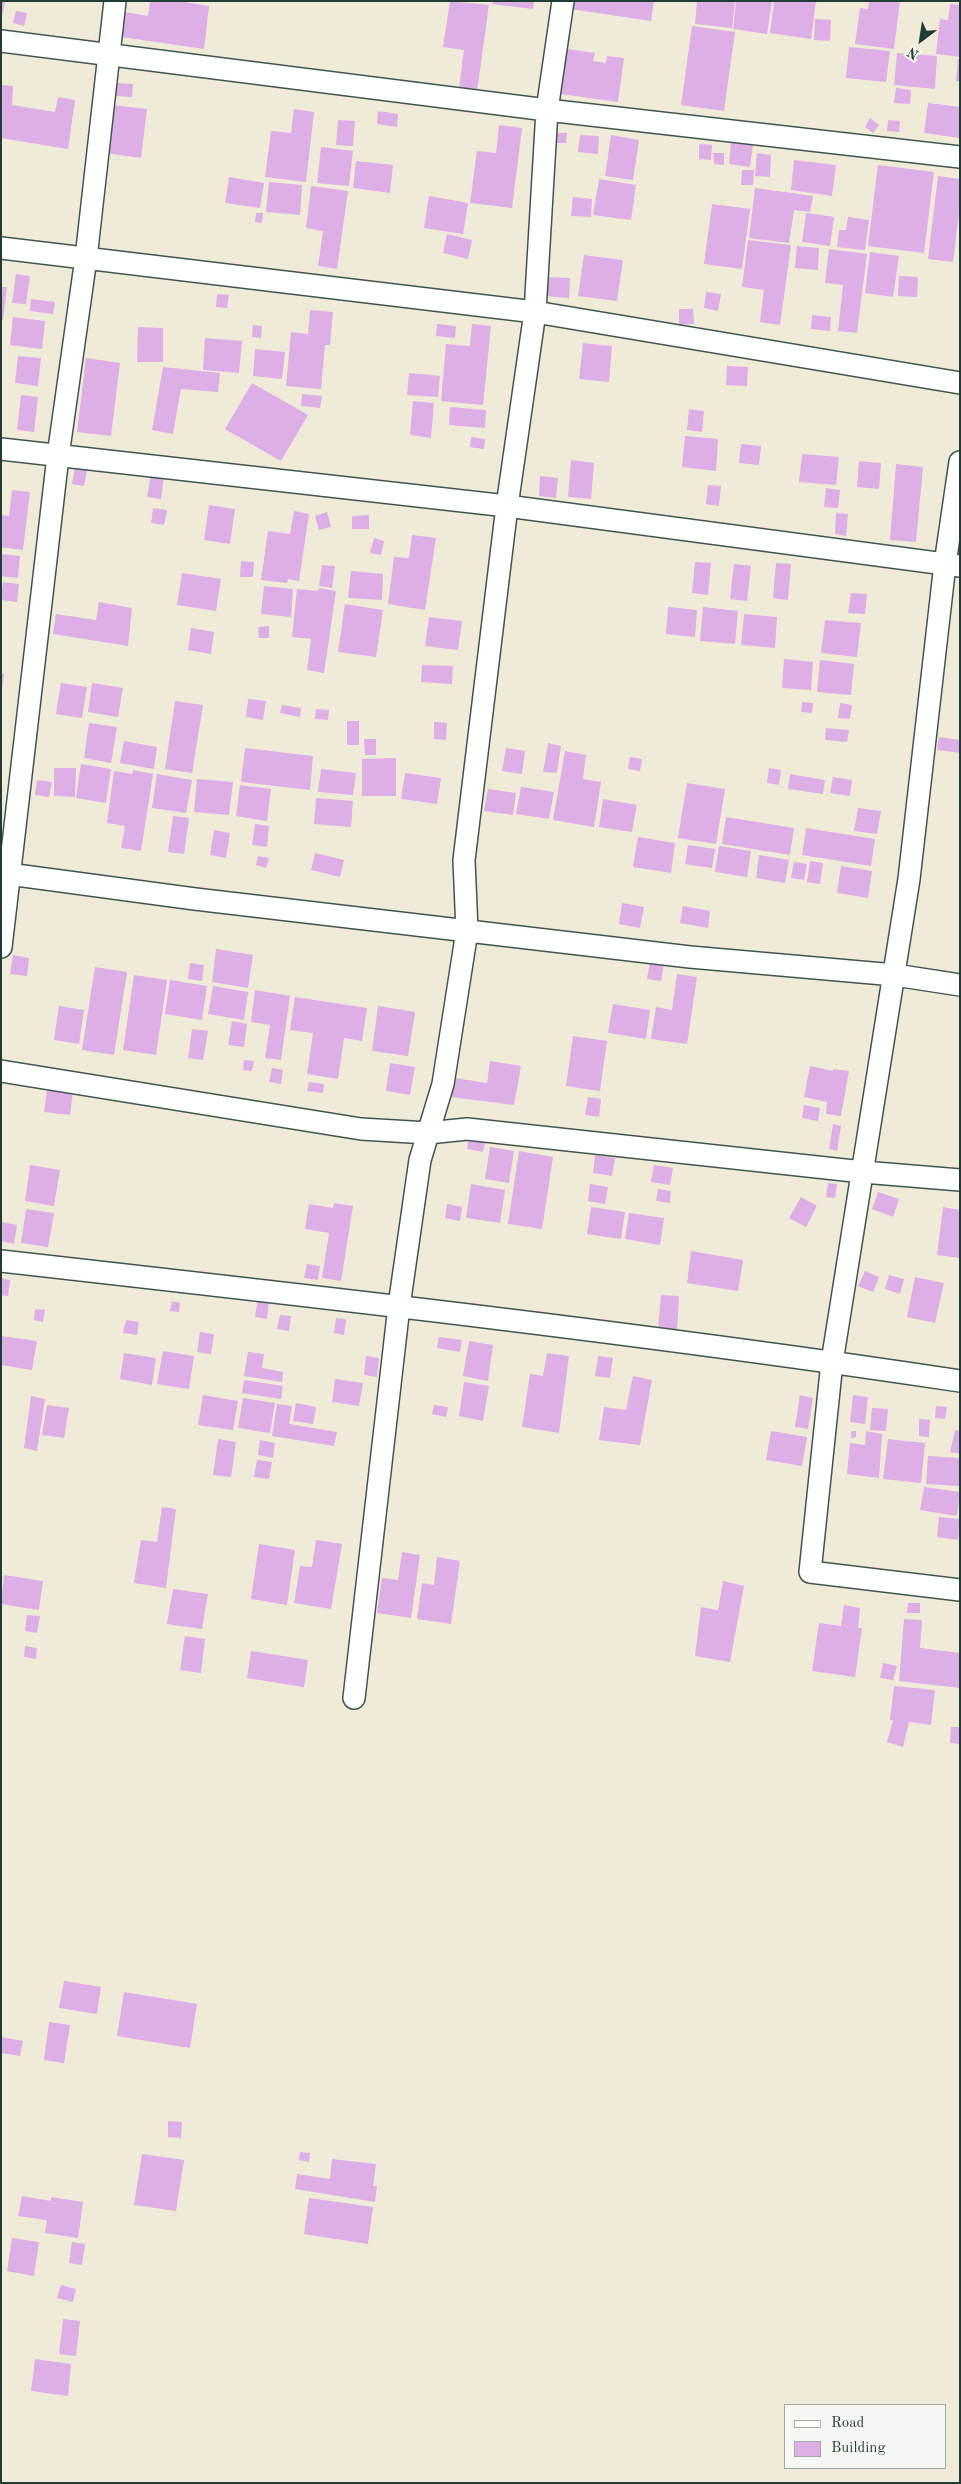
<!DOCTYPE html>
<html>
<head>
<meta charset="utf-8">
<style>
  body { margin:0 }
  #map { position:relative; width:961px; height:2484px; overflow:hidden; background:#f0ebd8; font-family:"Old Standard TT",serif }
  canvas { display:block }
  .frame { position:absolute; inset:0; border:2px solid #1f3d34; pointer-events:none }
  .legend { position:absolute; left:784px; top:2404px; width:162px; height:65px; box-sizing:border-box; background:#f6f6f2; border:1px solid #a0aca6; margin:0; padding:6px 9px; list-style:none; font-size:15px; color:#1f3d34 }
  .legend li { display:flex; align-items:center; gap:10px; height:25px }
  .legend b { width:25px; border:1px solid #a0aca6 }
  .north { position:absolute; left:896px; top:15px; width:50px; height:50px; -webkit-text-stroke:4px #f6f6f2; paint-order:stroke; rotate:211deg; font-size:14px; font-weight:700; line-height:20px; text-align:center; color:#1f3d34 }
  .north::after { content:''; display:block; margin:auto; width:18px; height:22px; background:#1f3d34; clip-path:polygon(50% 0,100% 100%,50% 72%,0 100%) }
</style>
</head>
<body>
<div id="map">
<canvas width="961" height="2484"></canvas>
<div class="frame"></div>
<ul class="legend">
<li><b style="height:6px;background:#fff"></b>Road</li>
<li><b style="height:14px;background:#deaee6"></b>Building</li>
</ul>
<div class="north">N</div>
</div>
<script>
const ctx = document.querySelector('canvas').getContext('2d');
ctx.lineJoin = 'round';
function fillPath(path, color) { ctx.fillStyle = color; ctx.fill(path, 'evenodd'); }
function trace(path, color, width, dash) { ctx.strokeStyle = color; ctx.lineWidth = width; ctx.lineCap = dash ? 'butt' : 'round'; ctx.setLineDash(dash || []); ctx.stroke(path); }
const building = new Path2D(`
  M1 1H5L3 13H1Z
  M150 1H178L209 6 204 49 122 37 125 12 148 16Z
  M450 1 489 5 477 91 459 88 464 50 443 47Z
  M493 1H534L533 9 492 4Z
  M571 1H654L651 21 570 9Z
  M697 1H735L732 28 695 24Z
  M736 1H772L767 34 733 29Z
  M774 1H816L811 39 770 33Z
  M869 1H900L894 49 855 44 860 8 868 9Z
  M950 4 960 5V57L936 54 940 19 948 20Z
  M16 11 27 13 24 26 13 23Z
  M815 19 831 20 830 41 814 40Z
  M692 26 735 32 724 111 681 105Z
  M849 47 890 51 886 82 846 78Z
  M567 49 595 53 593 61 606 63 607 56 624 58 618 102 561 94Z
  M897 53 937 56 935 89 894 85Z
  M958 59H960V81H956Z
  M115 83 133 84 132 97 114 96Z
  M1 85 13 86 12 105 55 112 58 97 75 100 68 149 1 138Z
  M896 88 911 90 910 104 894 103Z
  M928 103 960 107V138L924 133Z
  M112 105 147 109 141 158 106 153Z
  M294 109 314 112 306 182 265 177 271 131 291 133Z
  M378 111 398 114 397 127 377 124Z
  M870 118 879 125 873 133 865 127Z
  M338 120 355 121 353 146 336 145Z
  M888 120 900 121 899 132 887 131Z
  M499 125 522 128 512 208 470 203 477 151 496 153Z
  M555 133H567L566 143H554Z
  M580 135 599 136 598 154 578 152Z
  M611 135 639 140 633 180 605 176Z
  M731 143 753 145 750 167 729 164Z
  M699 144 712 145 711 160 699 159Z
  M321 147 353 151 349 186 317 183Z
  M713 153H724V165L714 164Z
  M757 153 771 155 770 177 755 176Z
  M794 160 836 165 832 196 791 190Z
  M356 161 393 165 390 193 353 188Z
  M878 165 934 172 924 253 868 246Z
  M742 170H754L753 185H741Z
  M938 176 960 179V205L953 262 928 259Z
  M229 177 264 183 260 208 225 203Z
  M599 179 636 185 631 220 593 215Z
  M269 182 302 185 300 215 266 212Z
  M311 186 348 191 337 269 318 266 323 231 306 228Z
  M755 188 813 196 810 212 794 210 789 243 749 238Z
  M429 196 468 203 463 234 424 228Z
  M573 197 592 199 591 217 571 216Z
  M712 204 750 209 742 269 704 264Z
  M256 213H263L262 223 255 222Z
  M806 213 834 217 830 246 802 242Z
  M848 217 869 220 865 250 837 247 839 230H846Z
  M447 234 472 240 468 259 443 253Z
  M748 240 791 245 780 325 760 322 764 290 742 287Z
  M797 246 819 248 818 270 795 268Z
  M829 249 867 254 857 333 838 331 843 285 825 283Z
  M870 252 899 256 893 297 865 293Z
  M584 255 623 260 617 301 578 296Z
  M16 274 30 276 26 304 12 303Z
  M899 276 918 277 917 297 898 296Z
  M545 277 570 278 569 298 544 296Z
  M1 287H7L3 320H1Z
  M706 292 721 294 718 311 704 308Z
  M217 294 229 295 227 308 216 307Z
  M31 299 55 302 53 314 30 311Z
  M679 309H693L694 324 679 325Z
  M310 310 333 312 330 345H325L321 389 286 386 291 332 308 334Z
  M812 315 831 317 830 331 811 329Z
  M13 317 45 321 42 349 10 345Z
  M437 324 456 326 455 338 436 336Z
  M472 324 491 326 483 405 441 401 446 344 470 346Z
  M253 325 262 326 261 338 252 337Z
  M138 327 163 328V362H137Z
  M205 338 242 341 239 373 203 370Z
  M583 343 612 346 609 382 579 379Z
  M255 349 285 352 282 379 253 376Z
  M18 356 41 358 38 386 15 383Z
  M86 358 120 363 111 436 77 432Z
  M727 366 748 367 747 386 726 385Z
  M163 367 220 373 218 392 181 389 173 434 152 430Z
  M409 373 440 376 438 397 407 395Z
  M252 383 308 415 281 461 225 429Z
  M302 394 322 396 320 408 301 406Z
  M21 395 38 397 34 432 17 430Z
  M413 401 434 403 431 438 410 435Z
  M450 407 486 410 485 428 449 425Z
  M689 409 704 411 702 432 687 430Z
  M685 436 718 439 716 471 682 467Z
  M471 437 485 439 484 449 470 447Z
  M741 444 761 446 759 465 739 463Z
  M802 454 839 457 836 485 799 482Z
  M571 460 594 463 591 499 568 497Z
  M859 461 881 463 879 489 857 487Z
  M896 464 923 467 916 542 890 540Z
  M75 467 87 469 84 486 72 484Z
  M151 474 164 476 161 499 147 497Z
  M540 476 558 478 556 498 539 496Z
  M708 485 721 486 719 506 706 504Z
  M826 488 840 490 838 508 824 507Z
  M12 490 30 492 23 550 1 547V515L9 516Z
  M209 505 235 509 230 544 204 540Z
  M153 508 167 510 164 525 151 523Z
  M294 511 309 514 299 581 288 579 287 583 261 580 268 531 290 534Z
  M327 512 331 527 319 530 315 516Z
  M836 513 848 514 846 536 835 534Z
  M369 515V529H352V516Z
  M412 535 436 538 425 610 388 604 394 557 409 558Z
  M374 538 384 541 381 555 370 553Z
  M1 554 20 556 18 578 1 576Z
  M241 561 254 562 253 577H240Z
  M695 562 711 563 708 595 692 593Z
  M776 563 791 564 788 600 773 598Z
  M734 564 751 566 747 601 730 599Z
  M322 565 335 566 332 588 319 586Z
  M351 571 383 574 382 600 348 598Z
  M182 573 221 579 216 611 177 605Z
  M3 582 19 584 17 602 1 600Z
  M264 586 293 589 291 617 261 614Z
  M319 588 336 591 324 673 307 670 311 639 292 637 297 589 318 591Z
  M851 593 867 594 865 614 848 613Z
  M99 602 132 608 128 646 53 634 56 614 96 620Z
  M345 604 383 610 376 657 338 652Z
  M668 607 697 610 695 637 666 634Z
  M703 607 738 611 735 644 700 641Z
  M744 614 777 617 775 648 741 645Z
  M429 617 462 621 458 650 425 646Z
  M825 620 861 623 857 657 821 653Z
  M269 626V638H259L258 627Z
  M191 628 214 632 211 654 188 650Z
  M784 659 813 662 811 690 782 688Z
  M820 660 854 664 851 695 817 692Z
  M422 665 453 666 452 684 421 682Z
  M1 673 4 674 2 688H1Z
  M61 683 87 687 82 718 56 714Z
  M92 683 123 688 118 717 88 712Z
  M248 699 266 701 263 720 246 717Z
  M175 701 203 705 192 773 165 769Z
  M802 702 813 703 812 713 801 712Z
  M840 703 852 705 850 719 838 718Z
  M282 705 301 708 300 717 280 713Z
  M316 709 329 710 328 720 315 719Z
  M347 721H359V745H347Z
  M434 722 447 723 446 740 434 739Z
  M89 723 117 727 111 763 84 758Z
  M826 728 849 730 847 742 825 740Z
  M939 737 960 740V753L937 750Z
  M364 739H376V755H365Z
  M124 741 157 747 154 769 120 763Z
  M548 743 561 746 557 773 543 772Z
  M245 748 313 756 310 790 241 782Z
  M506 748 525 751 522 774 502 771Z
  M565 751 586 755 583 779 601 782 594 827 553 820Z
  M630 757 642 759 640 771 628 769Z
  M396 758V796H362V759Z
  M81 764 111 769 106 803 76 798Z
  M54 768H76L75 797 54 796Z
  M769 768 781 770 779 785 767 783Z
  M321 769 356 773 353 795 318 792Z
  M133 770 153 774 141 851 121 848 125 826 107 823 114 771 132 774Z
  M405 773 441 778 437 804 401 799Z
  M157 774 192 780 186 813 152 808Z
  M790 774 825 780 823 794 788 789Z
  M833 777 852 780 850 796 830 793Z
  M197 779 233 782 229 815 194 812Z
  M37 780 52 782 49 797 35 795Z
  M687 783 725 789 716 844 678 838Z
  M240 785 271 789 267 821 236 816Z
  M521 787 554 792 549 819 516 814Z
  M488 789 516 793 513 815 484 811Z
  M316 798 353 801 351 827 314 824Z
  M603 799 637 805 632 832 599 827Z
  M858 808 881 811 877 834 854 831Z
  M173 816 189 818 184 854 168 852Z
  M726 817 794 828 790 855 722 844Z
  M255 824 269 826 267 847 252 845Z
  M806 828 875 839 871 866 802 855Z
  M214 830 230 833 226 858 210 855Z
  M638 837 675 843 671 873 633 867Z
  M688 845 715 849 712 868 685 864Z
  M719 846 751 851 747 877 715 872Z
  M315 853 344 860 340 877 311 870Z
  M759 855 789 860 785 883 756 878Z
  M258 856 269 858 266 868 256 865Z
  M810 861 823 863 820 884 807 882Z
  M794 862 807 864 804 880 791 878Z
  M841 866 872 871 868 898 837 893Z
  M622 903 644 907 640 928 619 924Z
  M683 906 710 911 708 928 680 923Z
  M216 949 253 955 248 988 212 982Z
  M13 955 29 958 27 976 10 974Z
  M650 961 664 964 661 981 647 979Z
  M190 963 204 965 202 981 188 979Z
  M95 967 127 972 114 1055 82 1050Z
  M677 974 697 977 687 1044 651 1039 656 1007 672 1010Z
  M134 975 167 980 156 1055 123 1050Z
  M170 980 207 986 202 1020 165 1014Z
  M213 986 248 992 244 1020 208 1014Z
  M255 990 290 996 281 1060 265 1058 270 1025 251 1022Z
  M295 997 367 1008 362 1041 344 1038 338 1079 307 1074 313 1033 290 1030Z
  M613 1004 650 1010 646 1039 608 1033Z
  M59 1006 84 1010 79 1044 54 1040Z
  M378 1006 415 1012 408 1056 372 1051Z
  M232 1021 247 1024 244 1047 228 1045Z
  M192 1029 208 1031 203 1060 188 1058Z
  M573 1036 607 1041 600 1091 566 1086Z
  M244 1060 254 1061 252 1071 243 1070Z
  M490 1061 521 1066 514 1105 451 1097 454 1078 487 1083Z
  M390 1063 415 1067 410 1095 386 1091Z
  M810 1066 833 1071V1069L849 1071 841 1116 826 1114 827 1102 804 1097Z
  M272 1068 283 1070 281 1084 269 1082Z
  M48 1080 74 1084 70 1115 44 1112Z
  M309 1082 324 1084 323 1093 307 1091Z
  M588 1097 601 1099 599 1117 585 1115Z
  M804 1105 820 1108 818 1121 802 1118Z
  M833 1124 841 1126 837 1151 829 1149Z
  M469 1135 486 1137 483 1152 467 1149Z
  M490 1147 514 1151 509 1183 485 1179Z
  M519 1151 553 1157 542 1229 508 1224Z
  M595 1155 615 1158 612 1176 593 1173Z
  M30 1165 60 1170 54 1206 25 1201Z
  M654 1165 673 1168 670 1185 651 1182Z
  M828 1183 837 1184 835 1198 826 1197Z
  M471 1184 505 1190 500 1223 466 1218Z
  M590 1184 608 1187 605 1204 588 1201Z
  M658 1189 671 1191 670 1203 656 1201Z
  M878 1192 899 1199 893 1217 872 1209Z
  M801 1197 817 1206 806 1227 789 1218Z
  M334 1203 353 1206 341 1281 322 1278 329 1233 305 1229 309 1204 333 1208Z
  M447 1204 462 1207 460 1221 445 1218Z
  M591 1207 625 1212 621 1239 587 1234Z
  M943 1207 960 1210V1258L937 1255Z
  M26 1209 54 1213 48 1247 21 1243Z
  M629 1213 664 1218 660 1245 625 1239Z
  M1 1222 17 1225 14 1244 1 1241Z
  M691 1251 743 1260 738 1291 687 1283Z
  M307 1264 320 1266 318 1280 304 1278Z
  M865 1271 879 1277 873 1292 858 1286Z
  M889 1275 904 1279 900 1294 885 1289Z
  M915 1277 944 1283 935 1323 907 1317Z
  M1 1278 10 1280 8 1296 1 1295Z
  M661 1295 679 1296 677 1330 658 1328Z
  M258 1297 269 1299 267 1319 255 1317Z
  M172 1301 180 1303 179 1312 170 1311Z
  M35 1309 45 1310 43 1322 34 1320Z
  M280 1315 291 1316 289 1331 277 1329Z
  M336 1318 346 1319 344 1335 334 1333Z
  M126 1320 139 1322 137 1335 123 1333Z
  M200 1332 214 1334 211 1354 197 1352Z
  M1 1336 37 1341 32 1370 1 1365Z
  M439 1337 462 1340 460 1352 437 1348Z
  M469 1341 493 1345 488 1381 463 1376Z
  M163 1351 194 1356 189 1389 157 1384Z
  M248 1352 264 1354 262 1368 283 1372 282 1382 244 1376Z
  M124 1353 156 1358 152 1385 120 1379Z
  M547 1353 569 1356 559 1433 522 1427 530 1374 543 1376Z
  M366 1356 379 1358 377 1377 364 1375Z
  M598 1356 613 1358 610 1378 595 1376Z
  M633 1376 652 1380 640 1445 599 1440 604 1407 626 1410Z
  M335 1379 363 1383 359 1406 332 1402Z
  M244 1380 283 1386 281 1399 242 1393Z
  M464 1382 489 1386 483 1421 459 1416Z
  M203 1395 238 1401 233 1430 198 1425Z
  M800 1395 813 1398 808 1429 795 1427Z
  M853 1395 868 1397 865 1424 850 1422Z
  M31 1396 45 1399 37 1451 24 1448Z
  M243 1398 275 1403 270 1433 238 1428Z
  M296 1403 316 1407 313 1424 293 1421Z
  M277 1404 292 1406 289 1424 337 1432 334 1446 272 1436Z
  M47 1405 69 1408 64 1438 42 1435Z
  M434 1405 448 1407 446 1417 432 1414Z
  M936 1406 947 1407 945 1419 935 1418Z
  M872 1408 888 1409 886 1431 870 1430Z
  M919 1419 930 1420 929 1437 919 1436Z
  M955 1430 960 1431V1454L950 1452Z
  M771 1431 807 1437 802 1466 766 1460Z
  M851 1431H856V1437L851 1438Z
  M866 1431 882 1434 879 1478 847 1474 850 1443 865 1445Z
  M218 1439 236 1442 231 1477 213 1475Z
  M888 1439 925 1443 921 1483 883 1479Z
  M260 1440 275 1443 273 1458 258 1455Z
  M928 1456 960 1458 959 1486 926 1484Z
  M257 1460 272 1462 269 1479 254 1477Z
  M924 1487 960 1492 957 1516 920 1510Z
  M162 1507 176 1509 166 1588 134 1583 141 1540 157 1542Z
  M939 1517 960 1519 958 1540 937 1537Z
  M316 1540 342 1544 331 1609 294 1603 300 1566 312 1567Z
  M259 1544 295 1550 287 1605 251 1599Z
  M402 1552 420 1555 411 1618 377 1613 382 1578 398 1580Z
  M437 1557 460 1561 451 1624 417 1619 422 1583 434 1585Z
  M4 1575 43 1581 39 1610 1 1604Z
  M723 1581 744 1586 730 1662 695 1656 701 1607 718 1610Z
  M173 1589 208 1594 202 1629 167 1624Z
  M908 1603H920V1613H907Z
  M844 1605 860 1608 858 1628H862L855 1677 812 1671 819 1623 841 1626Z
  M27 1615 40 1616 37 1633 25 1631Z
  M904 1619 922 1620 920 1648 960 1653V1688L899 1681Z
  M185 1636 205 1639 201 1673 180 1670Z
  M25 1646 37 1648 36 1659 24 1657Z
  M251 1651 308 1660 304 1687 247 1678Z
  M883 1663 897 1666 893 1680 880 1678Z
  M894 1686 935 1690 931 1725 909 1722 903 1747 887 1742 893 1721 890 1720Z
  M951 1727H960V1744L950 1743Z
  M64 1981 101 1987 97 2014 59 2008Z
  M124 1992 197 2004 190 2048 117 2036Z
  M49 2022 70 2025 64 2063 44 2060Z
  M1 2037 23 2041 20 2056 1 2053Z
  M168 2121 182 2122 181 2138 168 2137Z
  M300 2152 310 2153 309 2162 299 2160Z
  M142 2154 184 2160 176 2211 134 2205Z
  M332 2159 376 2164 373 2186H377L375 2202 295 2189 297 2174 330 2179Z
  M22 2196 51 2201V2197L83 2202 78 2238 45 2233 47 2220 18 2216Z
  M309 2198 373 2207 368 2244 304 2234Z
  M12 2238 39 2242 34 2276 7 2271Z
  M72 2242 85 2244 82 2265 69 2263Z
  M61 2285 76 2289 73 2302 57 2298Z
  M63 2319 80 2321 76 2356 59 2354Z
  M35 2359 71 2364 68 2396 31 2391Z`);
const street = new Path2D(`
  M1 41 547 110 960 157
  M1 248 535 312 960 383
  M1 449 507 506 960 566
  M960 462 945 564 909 879 832 1362 810 1572 960 1590
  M1 873 195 899 690 957 895 975 960 985
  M1 947 58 456 86 258 115 1
  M1 1071 361 1129 428 1133 467 1129 863 1172 960 1180
  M1 1261C321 1297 641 1333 960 1381
  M354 1698 399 1306 420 1160 443 1084 467 931 464 860 507 506 535 312 547 110 563 1`);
fillPath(building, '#deaee6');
trace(street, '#3e574d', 24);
trace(street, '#fff', 21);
</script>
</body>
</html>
